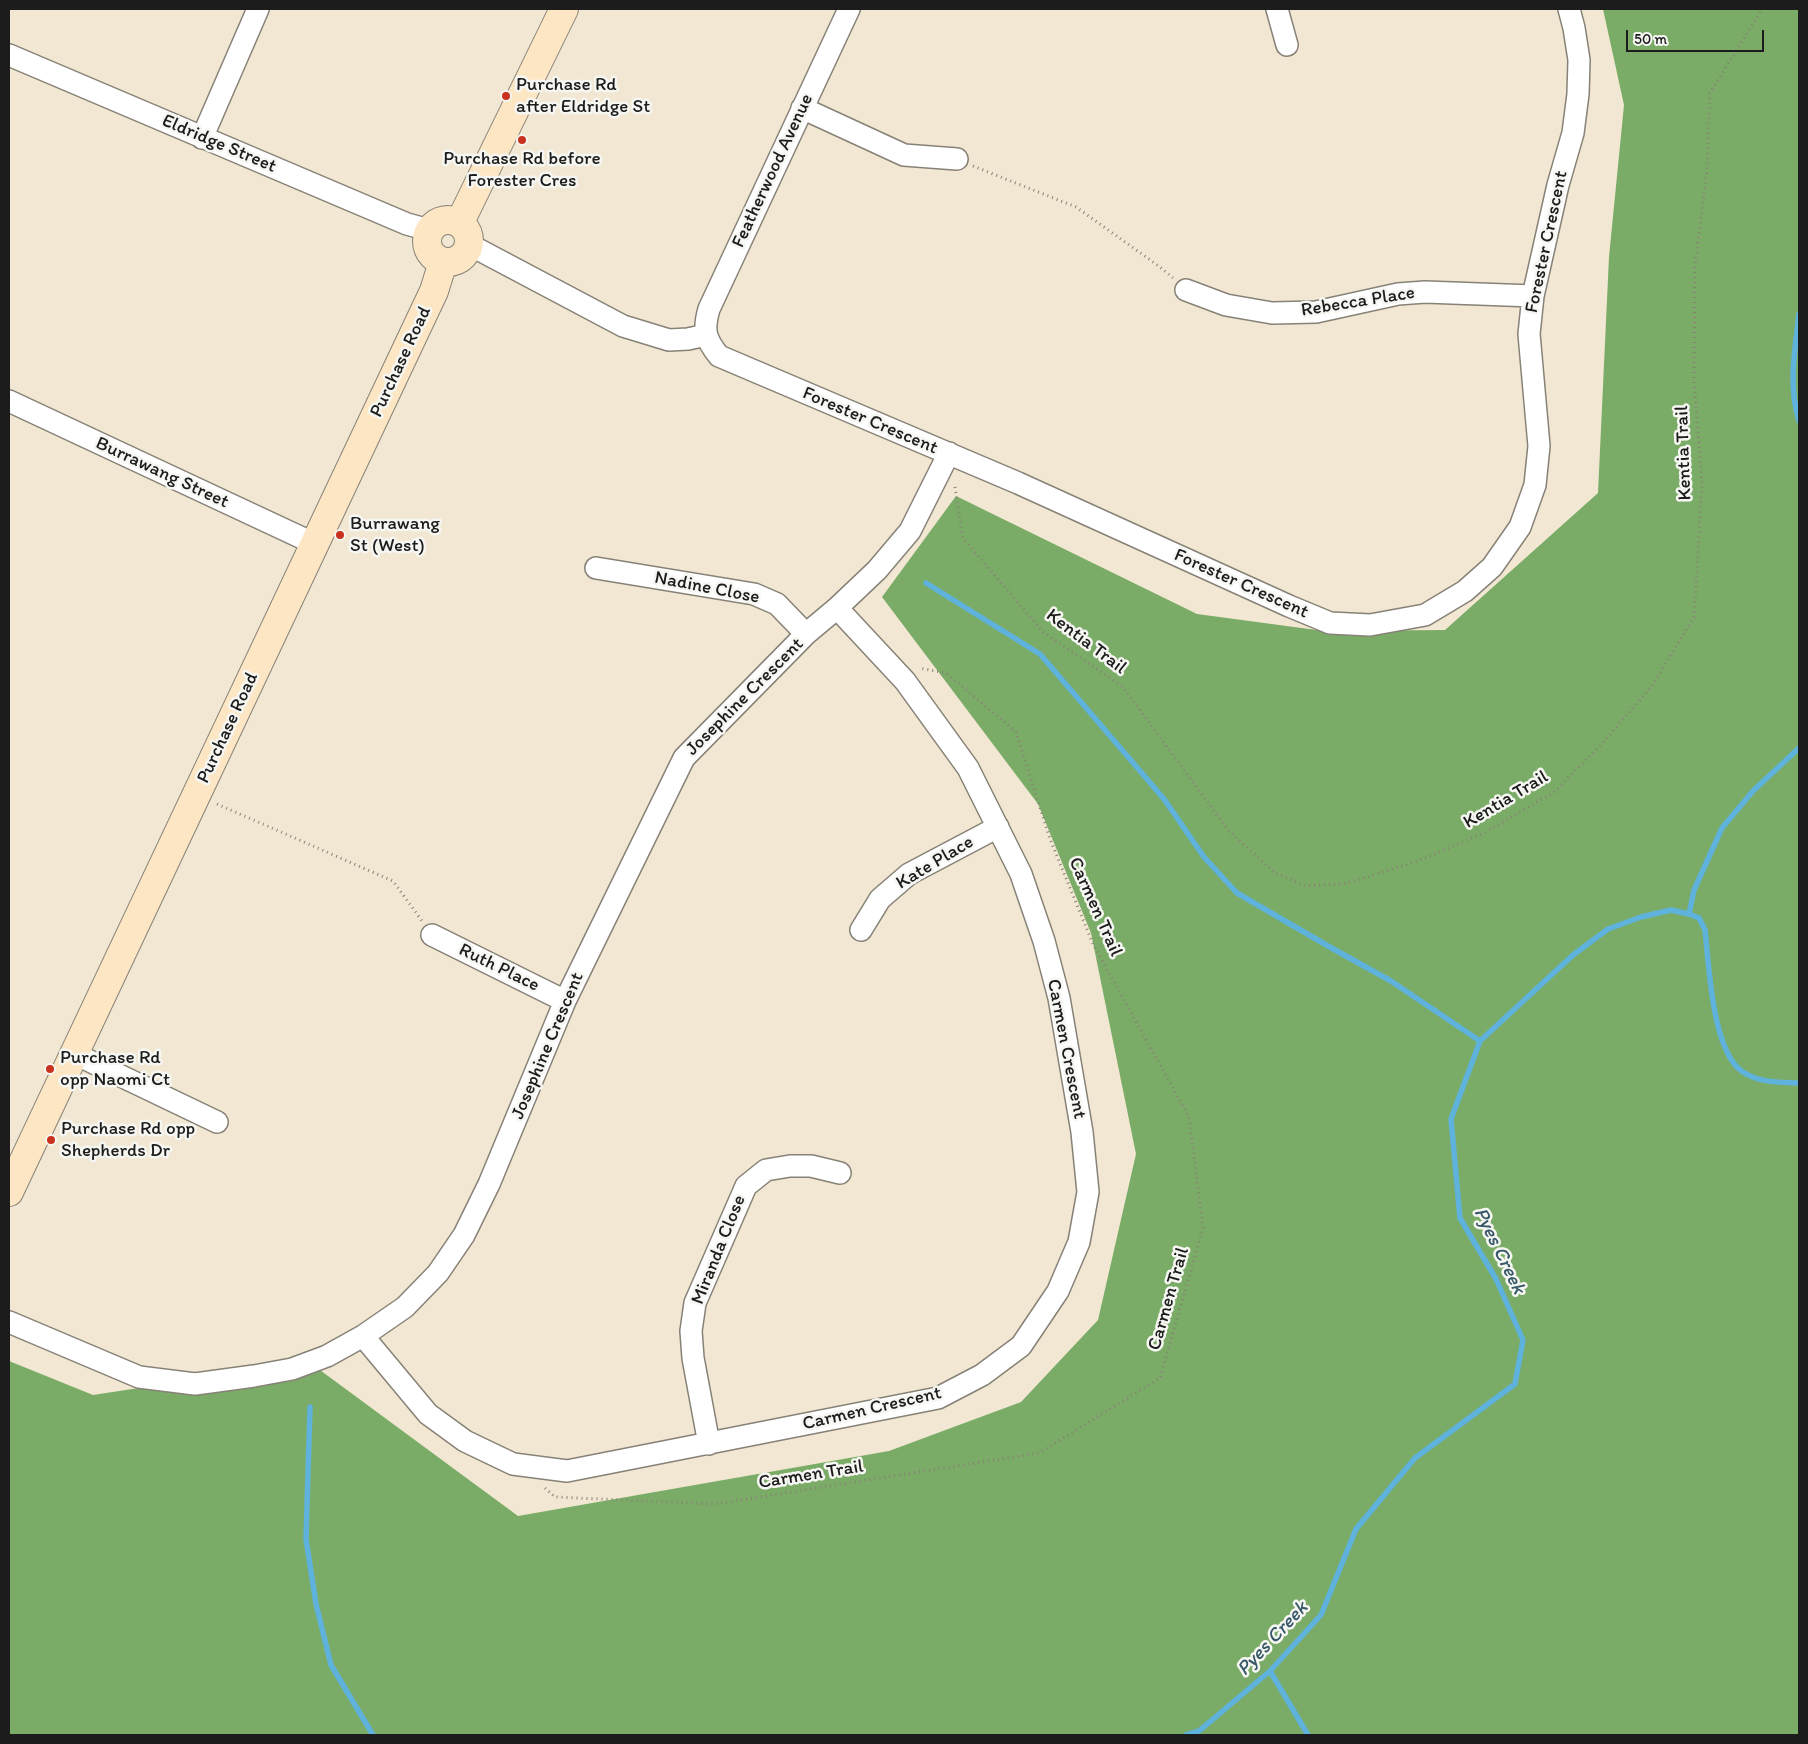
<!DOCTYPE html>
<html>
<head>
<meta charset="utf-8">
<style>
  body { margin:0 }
  #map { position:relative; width:1808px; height:1744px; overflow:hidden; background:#f2e7d2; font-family:Itim,sans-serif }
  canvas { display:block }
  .frame { position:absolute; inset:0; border:10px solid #1c1c1c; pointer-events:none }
  .scale { position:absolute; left:1626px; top:30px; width:138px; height:22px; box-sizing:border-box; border:2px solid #1c1c1c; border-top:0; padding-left:6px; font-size:15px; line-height:18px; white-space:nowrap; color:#1c1c1c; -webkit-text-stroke:4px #f6f6f2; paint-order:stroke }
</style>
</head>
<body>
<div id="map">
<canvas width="1808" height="1744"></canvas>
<div class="frame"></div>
<div class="scale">50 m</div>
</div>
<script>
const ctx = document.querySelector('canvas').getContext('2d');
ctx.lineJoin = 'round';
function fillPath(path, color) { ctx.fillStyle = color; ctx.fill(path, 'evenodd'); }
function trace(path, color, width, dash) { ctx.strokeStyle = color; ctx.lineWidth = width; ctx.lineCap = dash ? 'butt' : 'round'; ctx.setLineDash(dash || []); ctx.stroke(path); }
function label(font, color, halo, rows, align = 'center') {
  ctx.font = font + ' Itim,sans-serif'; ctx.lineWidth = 5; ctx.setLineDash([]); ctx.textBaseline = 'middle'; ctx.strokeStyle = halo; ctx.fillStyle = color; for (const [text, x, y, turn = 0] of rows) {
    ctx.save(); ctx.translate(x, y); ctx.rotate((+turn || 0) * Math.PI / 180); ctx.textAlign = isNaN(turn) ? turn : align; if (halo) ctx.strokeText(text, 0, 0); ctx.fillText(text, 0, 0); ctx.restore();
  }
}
const forest = new Path2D(`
  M1603 9H1799V1735H9V1361L93 1395 309 1362 518 1516 889 1451 1021 1402 1098 1320 1136 1154 1091 933 1038 804 882 597 956 496 1197 614 1324 631 1445 630 1598 493 1609 257 1624 105Z`);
const stream = new Path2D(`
  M1799 314C1795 350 1788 386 1799 421
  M926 583 1040 654 1164 799 1204 857 1237 893 1328 946 1391 981 1480 1041
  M1689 914 1699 918 1705 930C1709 965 1712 1052 1743 1072 1759 1083 1781 1082 1799 1083
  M310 1407 306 1539 316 1604 331 1665 373 1735
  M1270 1671 1308 1735
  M1186 1735 1199 1731 1270 1671 1321 1615 1356 1529 1415 1458 1515 1384 1523 1340 1496 1279 1460 1218 1451 1119 1480 1041 1573 955 1608 929 1641 917 1671 910 1689 914 1694 890 1722 828 1753 791 1799 748`);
const path = new Path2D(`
  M973 166 1076 207 1160 267 1173 278
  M955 487 963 538 1043 632 1123 687 1228 830 1275 873 1306 886 1343 884 1418 861 1484 833 1554 792 1600 746 1652 686 1694 617 1702 483 1694 381 1695 265 1707 170 1710 93 1762 9
  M217 804 393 881 422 921
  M545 1488 555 1497 715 1504 1039 1453 1160 1378 1203 1228 1189 1117 1093 944 1050 839 1016 732 946 673 919 668`);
const minor = new Path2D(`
  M849 9 709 309C703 330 705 339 719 356L1018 483 1289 606 1330 623 1370 625 1425 615 1465 591 1492 567 1520 527 1535 485 1539 446 1529 334 1533 296 1558 185 1573 133 1578 94 1579 60 1574 28 1569 9
  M1277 9 1287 45
  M9 55 407 224 429 230
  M802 108 904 155 957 159
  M202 138 258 9
  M470 245 623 326 669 340 688 339 706 335
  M1186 290 1226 305 1272 313 1316 312 1398 294 1425 292 1533 296
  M9 401 315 544
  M596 568 754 594 777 604 806 634
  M861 930 880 899 909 874 998 827
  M432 935 565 1001
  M73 1053 217 1122
  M9 1322 139 1377 195 1384 254 1376 292 1369 327 1356 363 1336 405 1307 438 1273 464 1235 489 1184 565 1001 684 758 806 634 837 608 877 570 910 531 949 453
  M363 1336 428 1414 465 1441 513 1464 567 1471 938 1398 982 1375 1021 1346 1058 1291 1079 1242 1088 1192 1082 1132 1059 998 1044 941 1021 874 968 768 905 681 837 608
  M709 1444 693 1358 691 1331 695 1303 746 1186 766 1170 790 1166H811L840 1173`);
const secondary = new Path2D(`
  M427 241a21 21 0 1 1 42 0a21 21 0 1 1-42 0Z
  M460 222 564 9
  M9 1192 434 291 443 262`);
const markers = [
  [506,96,5,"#c8321e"],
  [522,140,5,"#c8321e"],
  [340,535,5,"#c8321e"],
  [50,1069,5,"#c8321e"],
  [51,1140,5,"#c8321e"]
];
const poiNames = [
  ["Purchase Rd",516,85],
  ["after Eldridge St",516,107],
  ["Purchase Rd before",522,159,"center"],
  ["Forester Cres",522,181,"center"],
  ["Burrawang",350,524],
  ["St (West)",350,546],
  ["Purchase Rd",60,1058],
  ["opp Naomi Ct",60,1080],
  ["Purchase Rd opp",61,1129],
  ["Shepherds Dr",61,1151]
];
const streetNames = [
  ["Eldridge Street",219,144,23],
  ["Featherwood Avenue",773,171,-65],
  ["Forester Crescent",1547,242,-78],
  ["Rebecca Place",1358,302,-9],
  ["Purchase Road",401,362,-65],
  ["Forester Crescent",870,421,23],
  ["Kentia Trail",1684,453,-92],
  ["Burrawang Street",162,473,25],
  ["Forester Crescent",1241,584,24],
  ["Nadine Close",707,588,11],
  ["Kentia Trail",1086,642,37],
  ["Josephine Crescent",745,697,-45],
  ["Purchase Road",228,728,-65],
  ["Kentia Trail",1506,800,-31],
  ["Kate Place",935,863,-31],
  ["Carmen Trail",1095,907,66],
  ["Ruth Place",499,968,26],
  ["Josephine Crescent",548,1046,-67],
  ["Carmen Crescent",1066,1049,79],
  ["Miranda Close",719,1250,-68],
  ["Carmen Trail",1169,1299,-74],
  ["Carmen Crescent",872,1409,-13],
  ["Carmen Trail",811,1475,-9]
];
const waterNames = [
  ["Pyes Creek",1499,1251,64],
  ["Pyes Creek",1273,1639,-47]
];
fillPath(forest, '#7aac67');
trace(stream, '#5fb2db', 5.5);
trace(minor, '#878277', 24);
trace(secondary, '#878277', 30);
trace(path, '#878277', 3, [1, 4]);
trace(minor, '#fff', 21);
trace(secondary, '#fce6c4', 28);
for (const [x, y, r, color] of markers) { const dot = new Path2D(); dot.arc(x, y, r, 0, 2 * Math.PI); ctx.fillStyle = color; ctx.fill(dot); trace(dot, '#f6f6f2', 2); }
label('19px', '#1c1c1c', '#f6f6f2', poiNames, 'left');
label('19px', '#1c1c1c', '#f6f6f2', streetNames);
label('italic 20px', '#375868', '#f6f6f2', waterNames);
</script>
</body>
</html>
